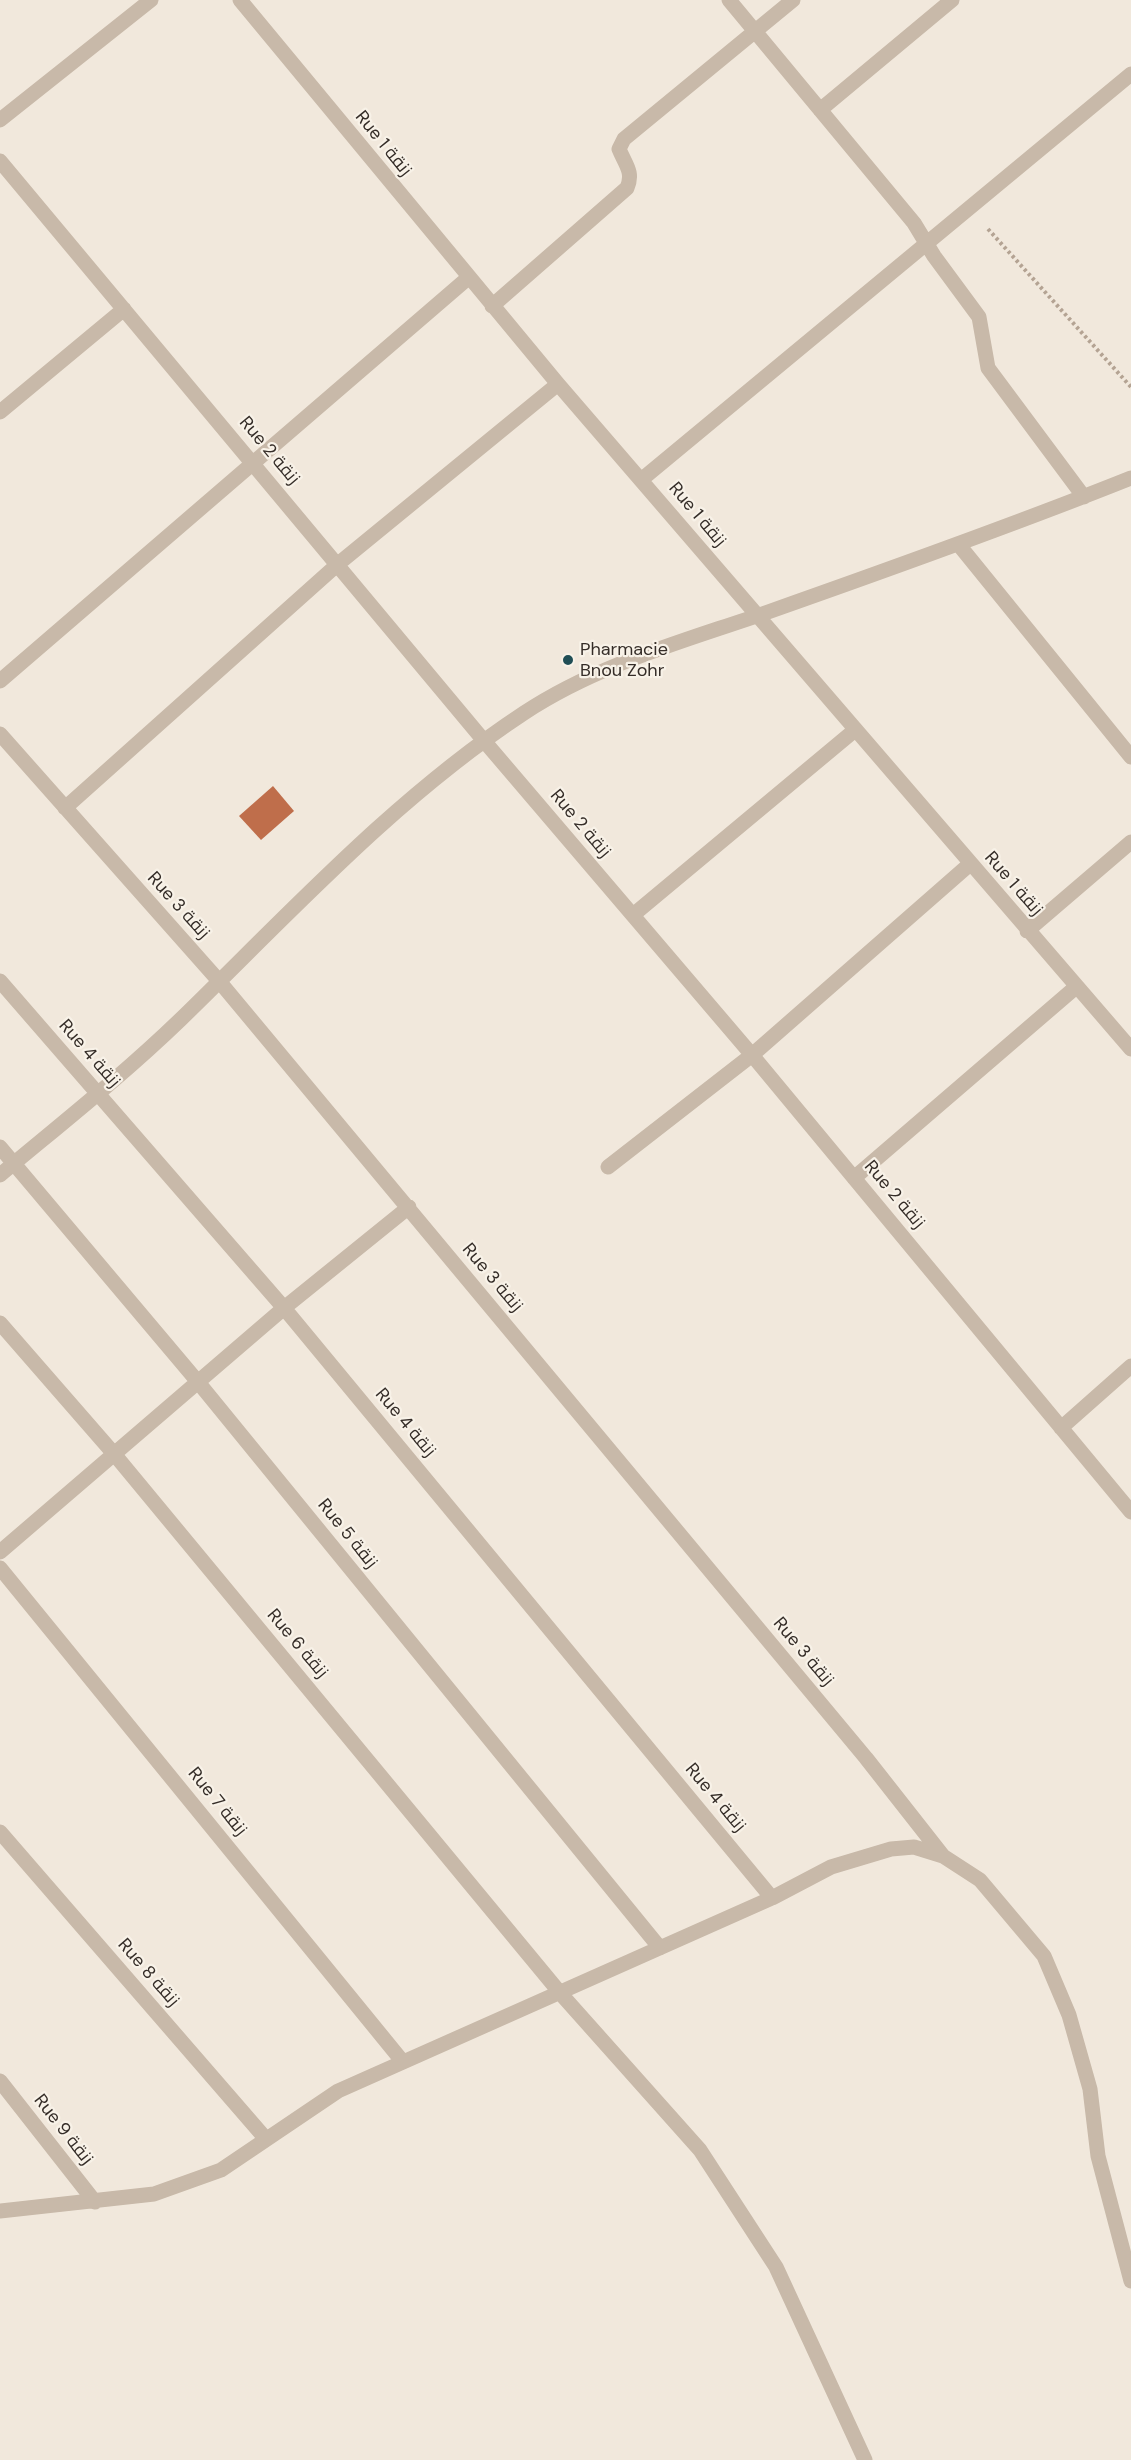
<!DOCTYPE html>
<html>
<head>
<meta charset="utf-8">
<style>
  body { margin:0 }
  canvas { display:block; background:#f1e8dc }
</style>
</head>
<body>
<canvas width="1131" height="2460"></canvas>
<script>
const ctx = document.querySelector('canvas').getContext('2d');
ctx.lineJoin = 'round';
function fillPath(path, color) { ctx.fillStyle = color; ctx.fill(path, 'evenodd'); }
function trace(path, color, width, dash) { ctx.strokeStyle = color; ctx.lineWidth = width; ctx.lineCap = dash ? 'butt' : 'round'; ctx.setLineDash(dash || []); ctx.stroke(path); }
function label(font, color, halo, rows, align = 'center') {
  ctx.font = font + ' "DM Sans",Cairo,sans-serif'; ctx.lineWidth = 4.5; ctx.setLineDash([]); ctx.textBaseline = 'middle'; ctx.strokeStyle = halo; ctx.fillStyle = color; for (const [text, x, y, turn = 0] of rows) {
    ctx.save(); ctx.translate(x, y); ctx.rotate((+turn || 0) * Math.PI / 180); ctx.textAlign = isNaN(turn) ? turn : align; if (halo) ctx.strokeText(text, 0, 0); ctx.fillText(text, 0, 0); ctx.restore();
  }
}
const building = new Path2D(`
  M273 786 294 811 261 840 239 816Z`);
const path = new Path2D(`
  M988 229 1131 387`);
const minor = new Path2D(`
  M240 0 558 384 1131 1049
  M729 0 914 223 934 256 979 317 988 368 1084 497
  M820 110 952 0
  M0 120 151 0
  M0 161 485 742 752 1055 1131 1512
  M492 306 627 188C634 172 625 164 619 149L624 139 793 0
  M0 412 124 309
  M641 480 1131 74
  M959 545 1131 757
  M0 681 468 278
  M0 734 219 981 866 1758 943 1856
  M65 808 338 564 558 384
  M633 915 855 730
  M1027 931 1131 842
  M0 981 284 1308 772 1898
  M0 1147 198 1382 660 1948
  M608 1167 752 1055 970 864
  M0 1175C61 1124 123 1075 180 1020 290 913 395 798 524 713 598 664 685 641 768 612 890 569 1011 526 1131 478
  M854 1178 1076 987
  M0 1323 115 1455 561 1994 700 2150 776 2267 865 2460
  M1061 1428 1131 1366
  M0 1552 284 1308 409 1207
  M0 1568 403 2062
  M0 1832 266 2139
  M0 2081 95 2202
  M0 2211 154 2194 221 2170 338 2091 772 1898 831 1867 891 1849 914 1847 943 1856 980 1880 1044 1956 1069 2015 1090 2089 1098 2156 1131 2281`);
const markers = [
  [568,660,6,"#204e55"]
];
const streetNames = [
  ["Rue 1 زنقة",383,144,51],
  ["Rue 2 زنقة",269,451,50],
  ["Rue 1 زنقة",697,515,50],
  ["Rue 2 زنقة",580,824,50],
  ["Rue 1 زنقة",1013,884,49],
  ["Rue 3 زنقة",178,906,48],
  ["Rue 4 زنقة",89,1054,49],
  ["Rue 2 زنقة",894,1195,50],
  ["Rue 3 زنقة",492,1278,50],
  ["Rue 4 زنقة",405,1423,50],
  ["Rue 5 زنقة",347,1534,51],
  ["Rue 6 زنقة",297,1644,50],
  ["Rue 3 زنقة",803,1652,50],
  ["Rue 4 زنقة",715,1798,50],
  ["Rue 7 زنقة",217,1802,51],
  ["Rue 8 زنقة",148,1973,49],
  ["Rue 9 زنقة",63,2130,52]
];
const poiNames = [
  ["Pharmacie",580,650],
  ["Bnou Zohr",580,671]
];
fillPath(building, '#bf6e4b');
trace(path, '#b4a393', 4, [3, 3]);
trace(minor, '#c8b9a9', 15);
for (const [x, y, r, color] of markers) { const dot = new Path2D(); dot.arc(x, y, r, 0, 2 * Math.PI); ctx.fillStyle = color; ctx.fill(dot); trace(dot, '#f8f2e8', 2); }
label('18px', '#352d28', '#f8f2e8', streetNames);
label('18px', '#352d28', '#f8f2e8', poiNames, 'left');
</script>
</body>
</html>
